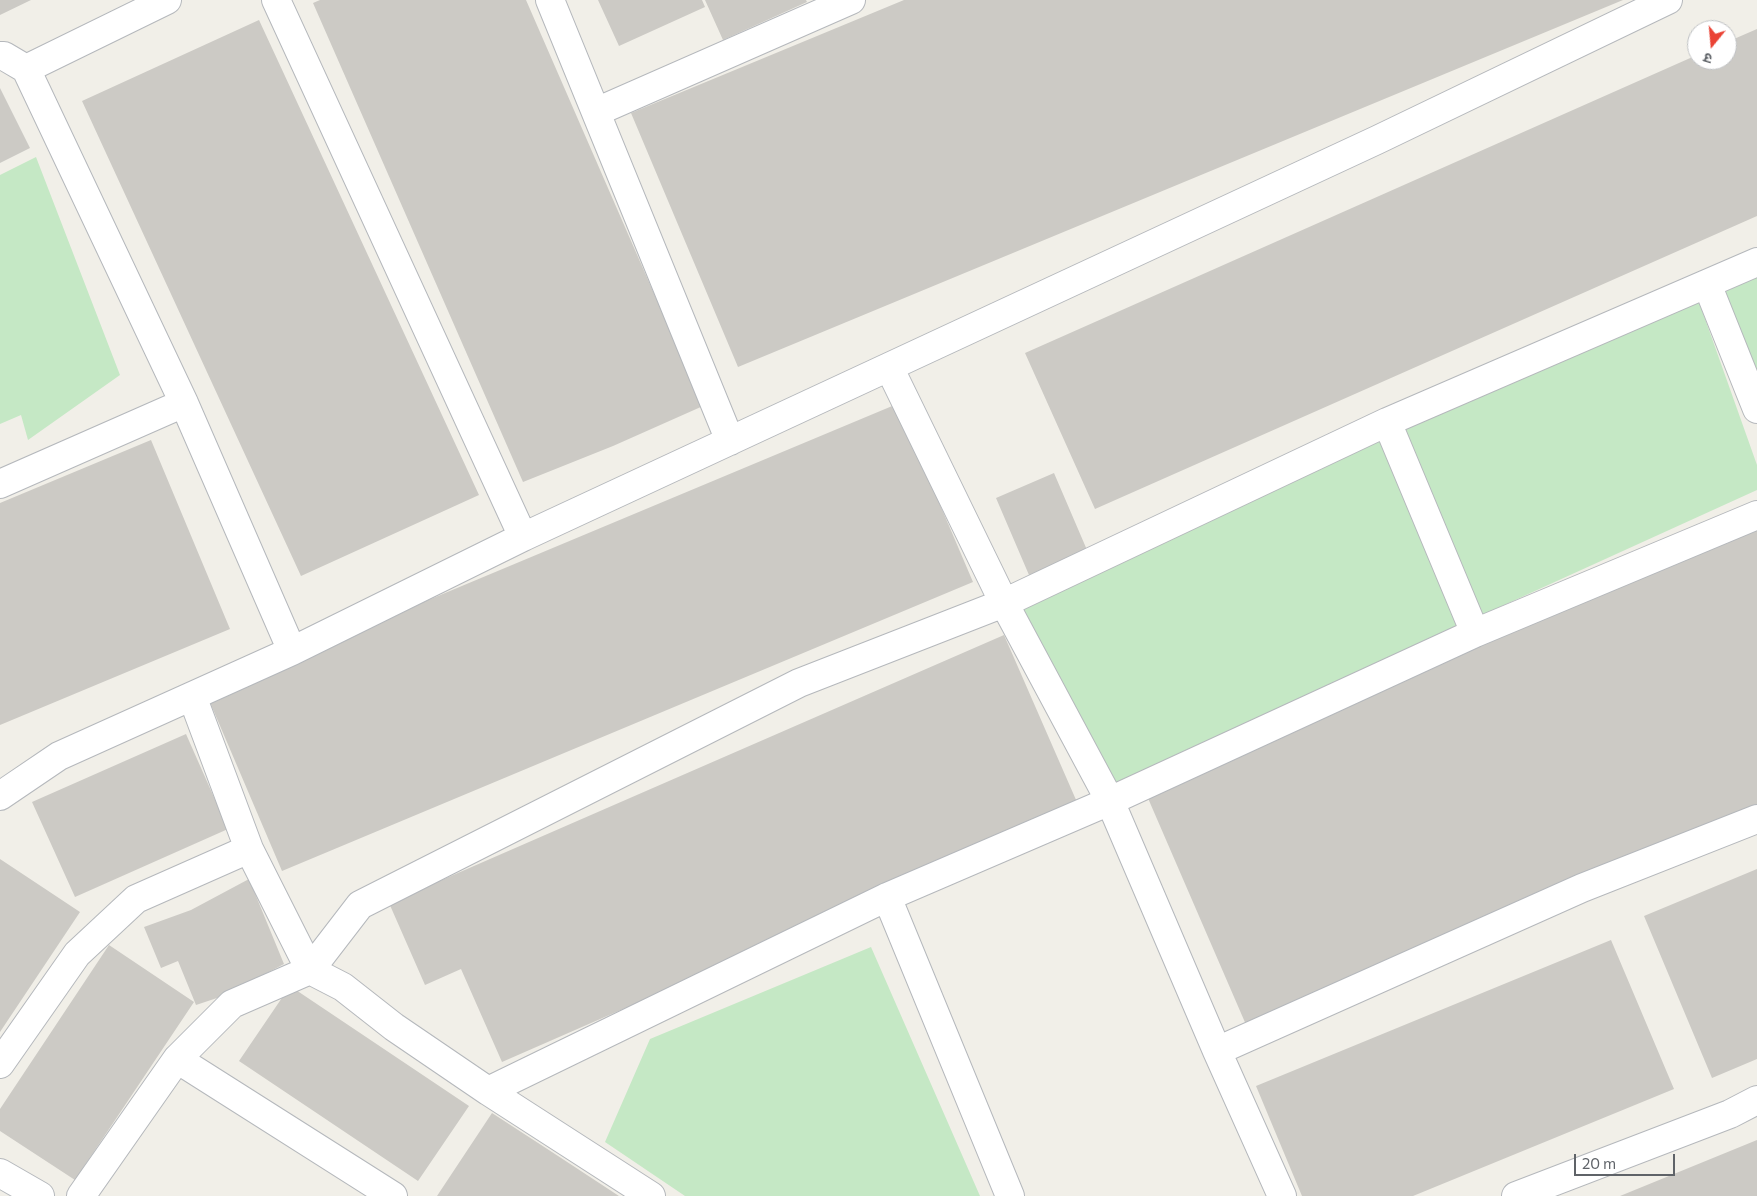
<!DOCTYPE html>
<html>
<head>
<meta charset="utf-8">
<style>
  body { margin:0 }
  #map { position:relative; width:1757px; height:1196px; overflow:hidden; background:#f1efe8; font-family:Commissioner,"Noto Sans Devanagari",sans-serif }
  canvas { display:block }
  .north { position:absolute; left:1687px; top:20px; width:50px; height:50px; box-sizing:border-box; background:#fff; border:1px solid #bfc1c3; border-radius:50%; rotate:197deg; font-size:14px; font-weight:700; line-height:20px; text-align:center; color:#5f6368 }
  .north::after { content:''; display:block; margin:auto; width:18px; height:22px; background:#ea4335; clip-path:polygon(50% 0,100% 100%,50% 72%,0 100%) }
  .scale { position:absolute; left:1574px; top:1154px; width:101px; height:22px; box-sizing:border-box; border:2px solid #5f6368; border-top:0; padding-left:6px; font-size:15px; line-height:18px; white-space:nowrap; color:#5f6368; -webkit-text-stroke:4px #fff; paint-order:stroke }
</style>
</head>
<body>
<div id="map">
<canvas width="1757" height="1196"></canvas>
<div class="north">उ</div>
<div class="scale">20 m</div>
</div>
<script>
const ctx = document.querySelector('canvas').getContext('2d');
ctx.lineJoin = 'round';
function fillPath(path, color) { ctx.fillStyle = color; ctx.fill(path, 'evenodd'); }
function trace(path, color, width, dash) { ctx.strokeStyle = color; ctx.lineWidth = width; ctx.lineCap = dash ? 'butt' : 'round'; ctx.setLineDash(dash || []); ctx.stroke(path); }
const green = new Path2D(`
  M36 157 120 375 28 440 21 415 0 424V175Z
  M1757 277V377L1724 291Z
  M1698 299 1757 465V490L1480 616 1405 428Z
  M1381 437 1464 628 1114 794 1013 606Z
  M871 947 980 1196H685L605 1142 650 1039Z`);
const building = new Path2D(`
  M0 0H31L0 15Z
  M320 0H526L703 406 613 446 523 482 313 3Z
  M598 0H702L705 7 619 46Z
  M705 0H806L807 2 723 40Z
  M904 0H1623L738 367 631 113Z
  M259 20 479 495 301 576 82 101Z
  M1757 29V216L1095 509 1025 353 1697 55V60H1727V42Z
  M0 88 30 148 0 163Z
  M897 404 973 582 282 871 206 693Z
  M151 440 230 629 0 725V503Z
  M1054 473 1090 557 1032 582 996 498Z
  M1757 526V809L1247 1027 1144 789Z
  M1004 635 1080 809 502 1062 461 969 425 985 389 903Z
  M186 734 228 829 75 897 32 802Z
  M0 859 80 912 0 1032Z
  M1757 869V1059L1712 1078 1644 916Z
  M249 879 284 964 226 995 196 1005 178 961 161 968 144 927 191 910Z
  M1611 940 1674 1089 1413 1196H1302L1256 1086Z
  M109 945 194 1002 75 1180 0 1131V1109Z
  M290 986 469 1106 418 1181 239 1061Z
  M492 1113 555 1154 619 1196H437Z
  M1757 1140V1196H1620Z`);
const minor = new Path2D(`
  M276 0 523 537
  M550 0 730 441
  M0 56H4L26 69 184 403 292 651
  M26 69 167 0
  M596 112 851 0
  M1707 284 1757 409
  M889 367 1004 603 1110 801 1217 1051 1282 1196
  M1387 422 1475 633
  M0 484 184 403
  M192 696 249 849 310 970 343 987 394 1027 488 1091 651 1196
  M0 796 59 756 292 651 523 537 1377 140 1668 0
  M887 897 1010 1196
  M1217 1051 1582 888 1757 819
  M177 1059 393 1196
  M0 1064 77 954 136 899 249 849
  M488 1091 887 897 1110 801 1475 633 1757 515
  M0 1173 40 1196
  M81 1196 177 1059 232 1004 310 970 360 905 799 683 1004 603 1387 422 1757 262
  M1516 1196 1730 1114 1757 1100`);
fillPath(green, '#c5e8c5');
fillPath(building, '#cccac5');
trace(minor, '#b5b8bc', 30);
trace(minor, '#fff', 28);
</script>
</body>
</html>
